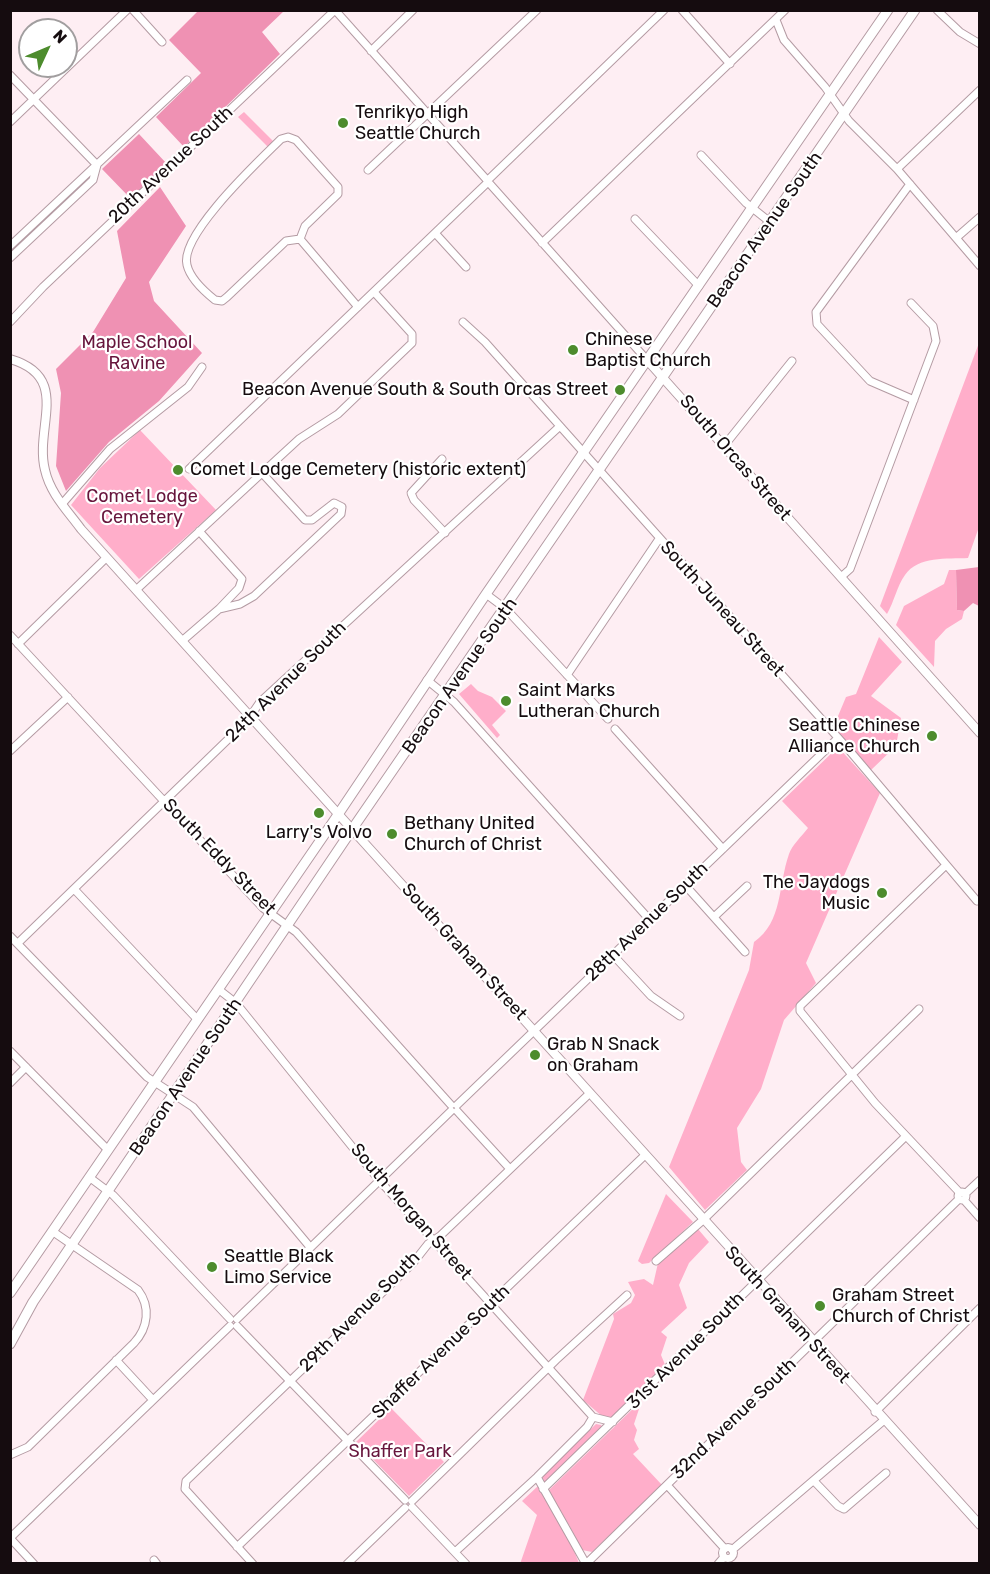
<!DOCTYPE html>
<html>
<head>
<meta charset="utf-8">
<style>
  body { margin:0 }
  #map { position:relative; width:990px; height:1574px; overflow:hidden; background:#feeef3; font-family:Rubik,sans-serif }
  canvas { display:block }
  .frame { position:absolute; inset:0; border:12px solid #150c0f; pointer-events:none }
  .north { position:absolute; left:18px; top:18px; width:60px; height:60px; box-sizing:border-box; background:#fff; border:2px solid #a19e9f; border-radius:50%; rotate:46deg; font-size:16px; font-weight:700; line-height:24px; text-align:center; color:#150c0f }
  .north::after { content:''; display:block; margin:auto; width:21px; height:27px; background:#4d8c2d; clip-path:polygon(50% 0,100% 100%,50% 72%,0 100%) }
</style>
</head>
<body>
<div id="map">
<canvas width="990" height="1574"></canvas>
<div class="frame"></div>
<div class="north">N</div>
</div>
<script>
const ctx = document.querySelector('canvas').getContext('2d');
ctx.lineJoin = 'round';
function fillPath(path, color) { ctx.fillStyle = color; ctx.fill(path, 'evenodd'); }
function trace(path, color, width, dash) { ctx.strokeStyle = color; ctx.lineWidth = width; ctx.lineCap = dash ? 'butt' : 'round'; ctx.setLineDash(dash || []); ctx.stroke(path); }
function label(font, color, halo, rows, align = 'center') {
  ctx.font = font + ' Rubik,sans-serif'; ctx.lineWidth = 4.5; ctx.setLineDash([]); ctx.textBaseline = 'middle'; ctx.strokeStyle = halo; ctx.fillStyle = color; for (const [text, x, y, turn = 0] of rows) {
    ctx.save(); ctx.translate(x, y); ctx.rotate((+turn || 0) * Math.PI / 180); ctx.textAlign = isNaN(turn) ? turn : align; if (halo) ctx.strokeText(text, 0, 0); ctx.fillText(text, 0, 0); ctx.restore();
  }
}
const green = new Path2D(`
  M244 112 273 141 268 147 238 117Z
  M979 343V527L968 558C947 559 918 556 905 575 897 586 894 602 887 614L880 606Z
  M140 430 216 510 139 579 71 505 100 468Z
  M949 570H956L957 610 964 611 962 619 946 629 935 641 934 667 896 625 904 606 944 584Z
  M879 637 902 662 871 696 901 718 896 746 870 771 833 728 846 697 856 694Z
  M471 684 478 691 492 697 506 711 492 725 500 735 497 738 459 694Z
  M838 747 880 793 806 963 816 983 784 1020 761 1089 737 1128 741 1162 747 1170 705 1210 669 1167 749 970 754 942C783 922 778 885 789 854 792 845 802 836 808 828L782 801Z
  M666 1194 693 1222 649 1263 642 1264 638 1261Z
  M698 1229 709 1242 689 1263 679 1285 687 1308 661 1332 667 1337 661 1355 666 1367 614 1417H603L583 1400 614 1319 613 1314 631 1303 635 1295 628 1282 644 1279 653 1285 658 1263Z
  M642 1400 634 1424 637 1430 634 1440 639 1449 633 1454 662 1485 592 1552 582 1550 569 1525 549 1495V1490Z
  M391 1408 444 1462 409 1496 356 1442Z
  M596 1424 601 1425 603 1429 545 1484 542 1476Z
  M538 1486 568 1536 579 1563 520 1564 537 1515 522 1501Z`);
const forest = new Path2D(`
  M198 11H284L262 32 280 54 184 147 156 117 201 73 169 40Z
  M139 134 167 164 131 199 102 169Z
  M160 187 186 226 149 282 154 301 202 353 159 401 109 442 66 491 56 466 61 393 56 369 93 332 126 278 117 231Z
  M979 567V606L973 603 964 611 957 610 956 570Z`);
const minor = new Path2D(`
  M133 10 162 42
  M335 10 486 179
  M682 10 730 64
  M937 10 960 32 980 44
  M776 20 784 40 825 87 849 121 897 169 980 266
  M371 51 413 10
  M10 75 97 165
  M10 122 127 10
  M288 137 296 140 338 187V194L305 226 300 239 286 241 227 297 222 301 215 300C205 292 190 278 187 265 179 235 260 160 281 139Z
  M701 155 746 203 770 222
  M897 169 980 90
  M368 170 537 10
  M489 179 664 10
  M490 184 647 360
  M910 184 816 312 817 324 870 381 914 400
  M635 219 699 286
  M435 233 466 267
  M956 238 980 217
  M300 239 358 307
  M542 243 785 10
  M10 246 187 80
  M10 258 93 180 97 165
  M10 322 43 287 335 10
  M463 322 485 342 849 750 977 901
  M724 446 792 361
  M442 459 411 493 414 500 445 533
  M189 469 486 184
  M62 504 110 449 188 387 202 367
  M199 531 242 579 239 588 219 609
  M841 577 850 569 936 341 933 326 911 303
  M136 590 262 473 299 439 338 414 412 343V334L374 292
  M486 594 506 609 608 719
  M10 635 263 908 296 932 451 1105
  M182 641 219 609 240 604 254 596 341 514 342 507 334 503 312 520H305L262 473
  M18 644 106 558
  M567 675 659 539
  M427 680 454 702 649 919
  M615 729 723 849
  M10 751 68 697
  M946 865 800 1006V1011L875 1103 960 1193
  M685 885 745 952
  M74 889 197 1019
  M714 917 747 886
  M10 936 147 1077 193 1107 310 1247
  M18 943 247 721 260 702 559 427
  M613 955 651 996 680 1016
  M218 989 236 1003 379 1180 593 1417 613 1422
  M10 1051 107 1149
  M10 1083 26 1067
  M457 1105 838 738
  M457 1111 510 1169
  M89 1177 113 1195 230 1319
  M958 1196a4 4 0 1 1 8 0a4 4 0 1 1-8 0Z
  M965 1194 980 1180
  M964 1200 980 1218
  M656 1261 703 1220 919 1009
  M237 1319 451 1111
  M237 1326 405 1500
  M116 1360 153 1400
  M875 1412 980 1308
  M10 1455 28 1447 134 1343C148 1328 151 1307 138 1290L52 1231
  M537 1477 586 1564
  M814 1481 838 1506 844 1509 886 1473
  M667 1485 725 1549
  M543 1489 906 1136
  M412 1501 556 1360 627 1295
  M412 1507 466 1564
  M10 1538 230 1326
  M10 1538 34 1564
  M237 1547 644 1156
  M722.5 1553a5.5 5.5 0 1 1 11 0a5.5 5.5 0 1 1-11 0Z
  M732 1550 883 1421
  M455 1552 537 1477 587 1427 593 1417
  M154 1560 157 1564
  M253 1564 185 1489 186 1481 413 1263 428 1244 440 1236 590 1093
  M347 1564 405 1508
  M586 1564 959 1199
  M718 1564 724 1557`);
const tertiary = new Path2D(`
  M10 359C72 377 34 427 45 470 50 493 67 510 81 529L980 1525
  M647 360 980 733`);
const secondary = new Path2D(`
  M10 1293 333 822 486 594 888 10
  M10 1344 33 1302 353 828 915 10`);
const markers = [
  [343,123,6,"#4d8c2d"],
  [573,350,6,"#4d8c2d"],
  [620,390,6,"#4d8c2d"],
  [178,470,6,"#4d8c2d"],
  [506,701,6,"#4d8c2d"],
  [932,736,6,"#4d8c2d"],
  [319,813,6,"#4d8c2d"],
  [392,834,6,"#4d8c2d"],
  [882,893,6,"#4d8c2d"],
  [535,1055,6,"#4d8c2d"],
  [212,1267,6,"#4d8c2d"],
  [820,1306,6,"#4d8c2d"]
];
const poiNames = [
  ["Tenrikyo High",355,113],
  ["Seattle Church",355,134],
  ["Chinese",585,340],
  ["Baptist Church",585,361],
  ["Beacon Avenue South & South Orcas Street",608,390,"right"],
  ["Comet Lodge Cemetery (historic extent)",190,470],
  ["Saint Marks",518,691],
  ["Lutheran Church",518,712],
  ["Seattle Chinese",920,726,"right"],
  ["Alliance Church",920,747,"right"],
  ["Bethany United",404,824],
  ["Church of Christ",404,845],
  ["Larry's Volvo",319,833,"center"],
  ["The Jaydogs",870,883,"right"],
  ["Music",870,904,"right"],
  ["Grab N Snack",547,1045],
  ["on Graham",547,1066],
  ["Seattle Black",224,1257],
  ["Limo Service",224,1278],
  ["Graham Street",832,1296],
  ["Church of Christ",832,1317]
];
const streetNames = [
  ["20th Avenue South",171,165,-43],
  ["Beacon Avenue South",765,230,-55],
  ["South Orcas Street",735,458,49],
  ["South Juneau Street",722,609,48],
  ["Beacon Avenue South",460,676,-55],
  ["24th Avenue South",286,682,-45],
  ["South Eddy Street",219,857,46],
  ["28th Avenue South",647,922,-44],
  ["South Graham Street",464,952,48],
  ["Beacon Avenue South",186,1077,-56],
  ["South Morgan Street",411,1212,49],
  ["29th Avenue South",360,1312,-45],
  ["South Graham Street",787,1315,48],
  ["31st Avenue South",686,1351,-45],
  ["Shaffer Avenue South",441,1352,-44],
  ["32nd Avenue South",734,1419,-44]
];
const parkNames = [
  ["Maple School",137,343],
  ["Ravine",137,364],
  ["Comet Lodge",142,497],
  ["Cemetery",142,518],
  ["Shaffer Park",400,1452]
];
fillPath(green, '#ffaeca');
fillPath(forest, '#ef91b3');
trace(minor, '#b49ba3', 9);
trace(tertiary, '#b49ba3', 10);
trace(secondary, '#b49ba3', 11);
trace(minor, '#fff', 7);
trace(tertiary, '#fff', 8);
trace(secondary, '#fff', 9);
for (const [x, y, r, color] of markers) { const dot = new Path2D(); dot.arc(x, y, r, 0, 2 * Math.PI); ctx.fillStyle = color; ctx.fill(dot); trace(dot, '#fff', 2); }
label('18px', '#150c0f', '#fff', poiNames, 'left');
label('18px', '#150c0f', '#fff', streetNames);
label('18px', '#67153c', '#fff', parkNames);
</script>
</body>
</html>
